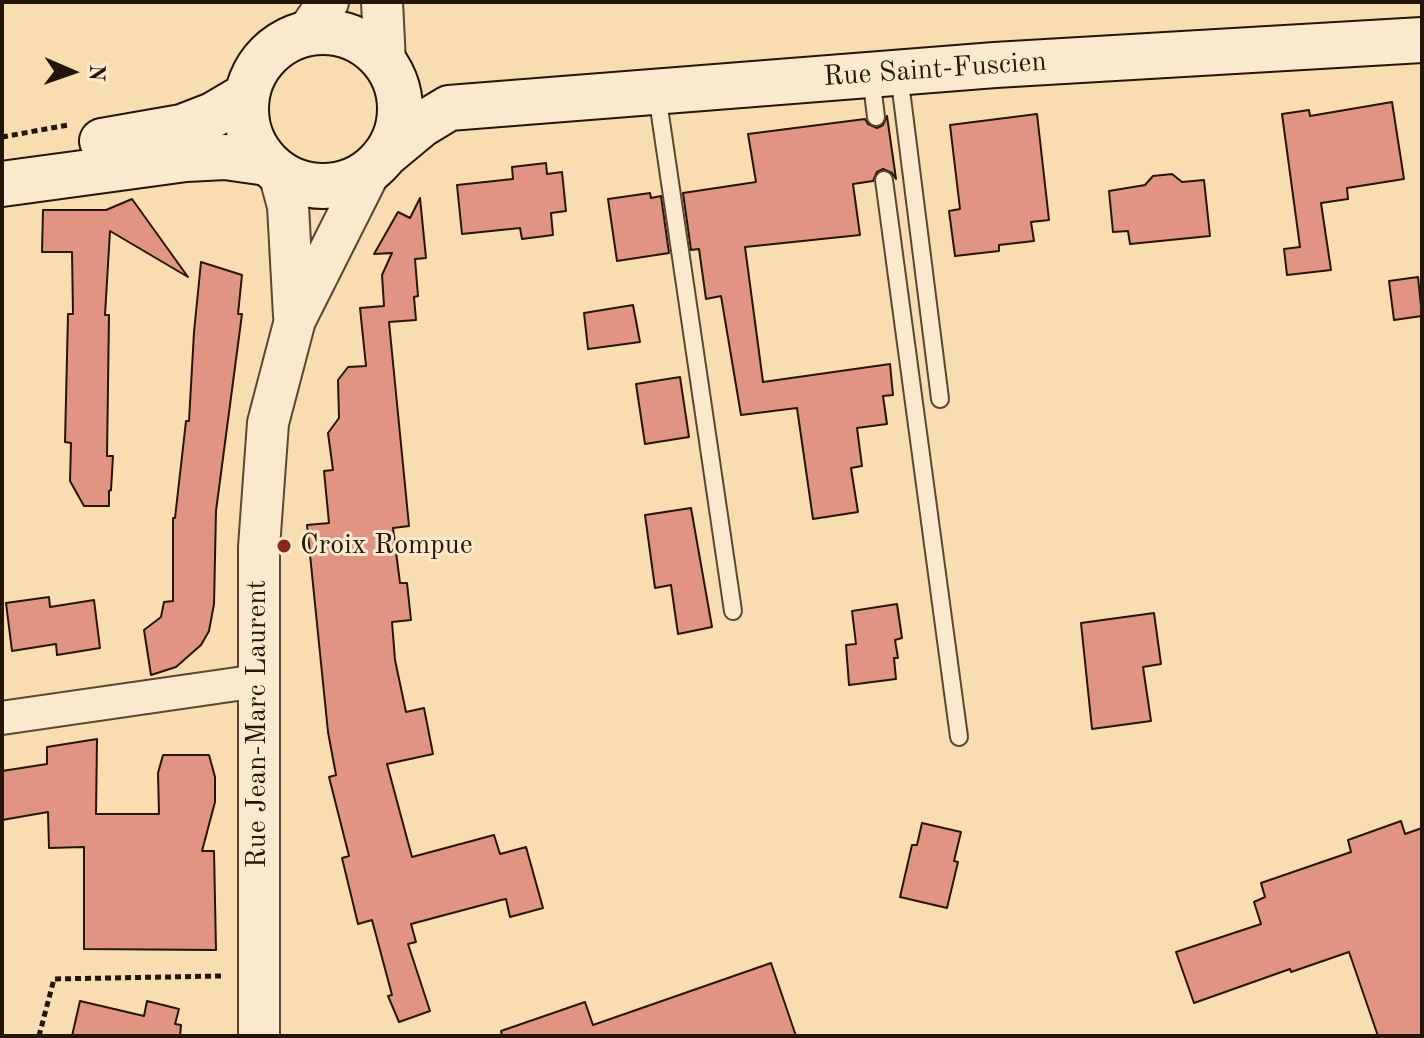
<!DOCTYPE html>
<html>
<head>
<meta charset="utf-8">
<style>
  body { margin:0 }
  #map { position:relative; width:1424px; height:1038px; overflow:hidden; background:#f8ddb0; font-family:"Old Standard TT",serif }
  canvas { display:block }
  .frame { position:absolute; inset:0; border:4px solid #231508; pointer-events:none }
  .north { position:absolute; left:32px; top:32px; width:80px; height:80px; -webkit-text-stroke:6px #fae9cc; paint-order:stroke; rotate:92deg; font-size:22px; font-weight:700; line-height:32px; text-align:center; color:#231508 }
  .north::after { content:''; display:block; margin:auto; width:28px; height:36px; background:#231508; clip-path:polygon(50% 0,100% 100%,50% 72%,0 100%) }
</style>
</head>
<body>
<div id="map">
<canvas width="1424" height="1038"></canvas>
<div class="frame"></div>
<div class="north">N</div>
</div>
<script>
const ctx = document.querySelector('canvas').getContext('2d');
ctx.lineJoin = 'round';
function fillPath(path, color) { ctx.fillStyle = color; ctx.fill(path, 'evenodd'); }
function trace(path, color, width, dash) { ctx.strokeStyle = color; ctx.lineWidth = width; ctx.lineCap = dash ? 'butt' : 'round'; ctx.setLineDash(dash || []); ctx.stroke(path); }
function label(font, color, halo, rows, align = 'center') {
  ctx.font = font + ' "Old Standard TT",serif'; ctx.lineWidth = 6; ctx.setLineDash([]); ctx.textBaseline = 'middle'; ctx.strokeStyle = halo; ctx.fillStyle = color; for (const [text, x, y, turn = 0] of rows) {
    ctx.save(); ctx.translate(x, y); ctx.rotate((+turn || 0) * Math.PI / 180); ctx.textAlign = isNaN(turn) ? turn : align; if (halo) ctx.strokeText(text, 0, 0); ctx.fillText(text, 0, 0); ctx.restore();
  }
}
const building = new Path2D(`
  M1392 102 1404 179 1347 188 1348 199 1321 203 1331 270 1287 275 1284 249 1300 247 1282 114 1309 110 1310 116Z
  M1037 114 1049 220 1031 222 1034 241 999 245V251L955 256 949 211 960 209 950 125Z
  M887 116 896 179 892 173 883 169 877 172 873 181 853 184 860 235 745 247 763 382 890 364 893 395 883 396 887 424 857 428 862 466 851 468 858 512 813 519 797 408 741 415 721 296 706 299 699 249 691 250 683 193 756 182 748 134 865 119 868 124 877 128 883 125Z
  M546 163 547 174 562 172 566 211 551 213 553 235 522 239 520 228 462 234 457 185 513 179 512 167Z
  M1172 174 1182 182 1204 180 1210 236 1130 244 1128 231 1113 232 1109 191 1145 185 1153 176Z
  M650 193 651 198 661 196 669 253 617 261 608 199Z
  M420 198 426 258 415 259 418 296 414 297 416 320 389 322 409 526 393 528 400 583H407L411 620 392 622 395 660 406 712 424 708 433 754 387 764 412 857 494 835 500 854 526 847 543 908 510 917 506 899 501 900 411 924 416 942 408 944 430 1011 399 1022 388 996 392 995 372 920 358 924 342 858 349 856 329 777 336 775 328 732 307 525 329 523 324 471 333 470 328 433 339 418 338 380 348 367 366 366 360 308 384 306 382 275 392 253 374 254 398 212 410 218Z
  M132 199 188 277 110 231 105 315H109L107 456H113L111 490 109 491V506H84L70 481 71 443 65 442 68 314H73L72 252H42L43 210H106Z
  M201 262 242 275 238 314H242L216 511 214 604 209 631 201 645 176 667 151 675 144 630 161 617 164 602 173 601V518H175L186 421H189L194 332Z
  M1418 277 1422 316 1394 320 1389 281Z
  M633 305 640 342 588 349 584 313Z
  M680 377 689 437 645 444 636 384Z
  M691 508 712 627 678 634 671 585 655 588 645 515Z
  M49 597 50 607 94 600 100 648 57 655 56 644 12 651 6 603Z
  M897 604 902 638 895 640 898 658H894L896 679 849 685 846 645 856 644 852 611Z
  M1154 613 1161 664 1143 667 1151 721 1092 729 1081 623Z
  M97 739 96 814H159L158 773 163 755H209L215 777V802L202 851H214L216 950 84 949V847L49 848 48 812 2 820V771L47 764V747Z
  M1401 821 1405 834 1422 828V1036H1378L1349 952 1291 972 1290 969 1194 1003 1176 952 1261 924 1254 902 1265 897 1261 883 1351 852 1348 840Z
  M922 823 961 832 954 861 958 862 947 908 900 897 912 845H917Z
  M771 963 796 1036H502L501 1031 585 1002 593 1025Z
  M80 1001 144 1016 147 1001 179 1009 175 1024 181 1025 180 1036H72Z`);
const path = new Path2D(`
  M2 137 68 125
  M39 1036 54 979 221 976`);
const service = new Path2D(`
  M899 74 940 399
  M871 76 876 117
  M657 94 733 611
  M884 180 959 737`);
const minor = new Path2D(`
  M2 718 258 681`);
const tertiary = new Path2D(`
  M382 2 385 62
  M307 33 328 2
  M279 173 288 206 294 316
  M259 1036V547L268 423 295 320 370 171`);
const secondary = new Path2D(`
  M246 109a77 77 0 1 1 154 0a77 77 0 1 1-154 0Z
  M102 141 182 127 213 115 247 95
  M386 154 421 125 449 108 995 65 1422 40
  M2 184 186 159 225 157 267 163`);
const markers = [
  [284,546,8,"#8f2418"]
];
const streetNames = [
  ["Rue Saint-Fuscien",935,70,-4],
  ["Rue Jean-Marc Laurent",258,724,-90]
];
const poiNames = [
  ["Croix Rompue",300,546]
];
fillPath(building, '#e19481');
trace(building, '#231508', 2);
trace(service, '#584732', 20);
trace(minor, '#584732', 36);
trace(tertiary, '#584732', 44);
trace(secondary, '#231508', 48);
trace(path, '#231508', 5, [6, 4]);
trace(service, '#fae9cc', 16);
trace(minor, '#fae9cc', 32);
trace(tertiary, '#fae9cc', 40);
trace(secondary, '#fae9cc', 44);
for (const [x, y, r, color] of markers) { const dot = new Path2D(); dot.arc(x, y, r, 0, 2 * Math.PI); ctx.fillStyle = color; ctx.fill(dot); trace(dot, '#fae9cc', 3); }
label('28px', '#231508', '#fae9cc', streetNames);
label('28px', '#231508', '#fae9cc', poiNames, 'left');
</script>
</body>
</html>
